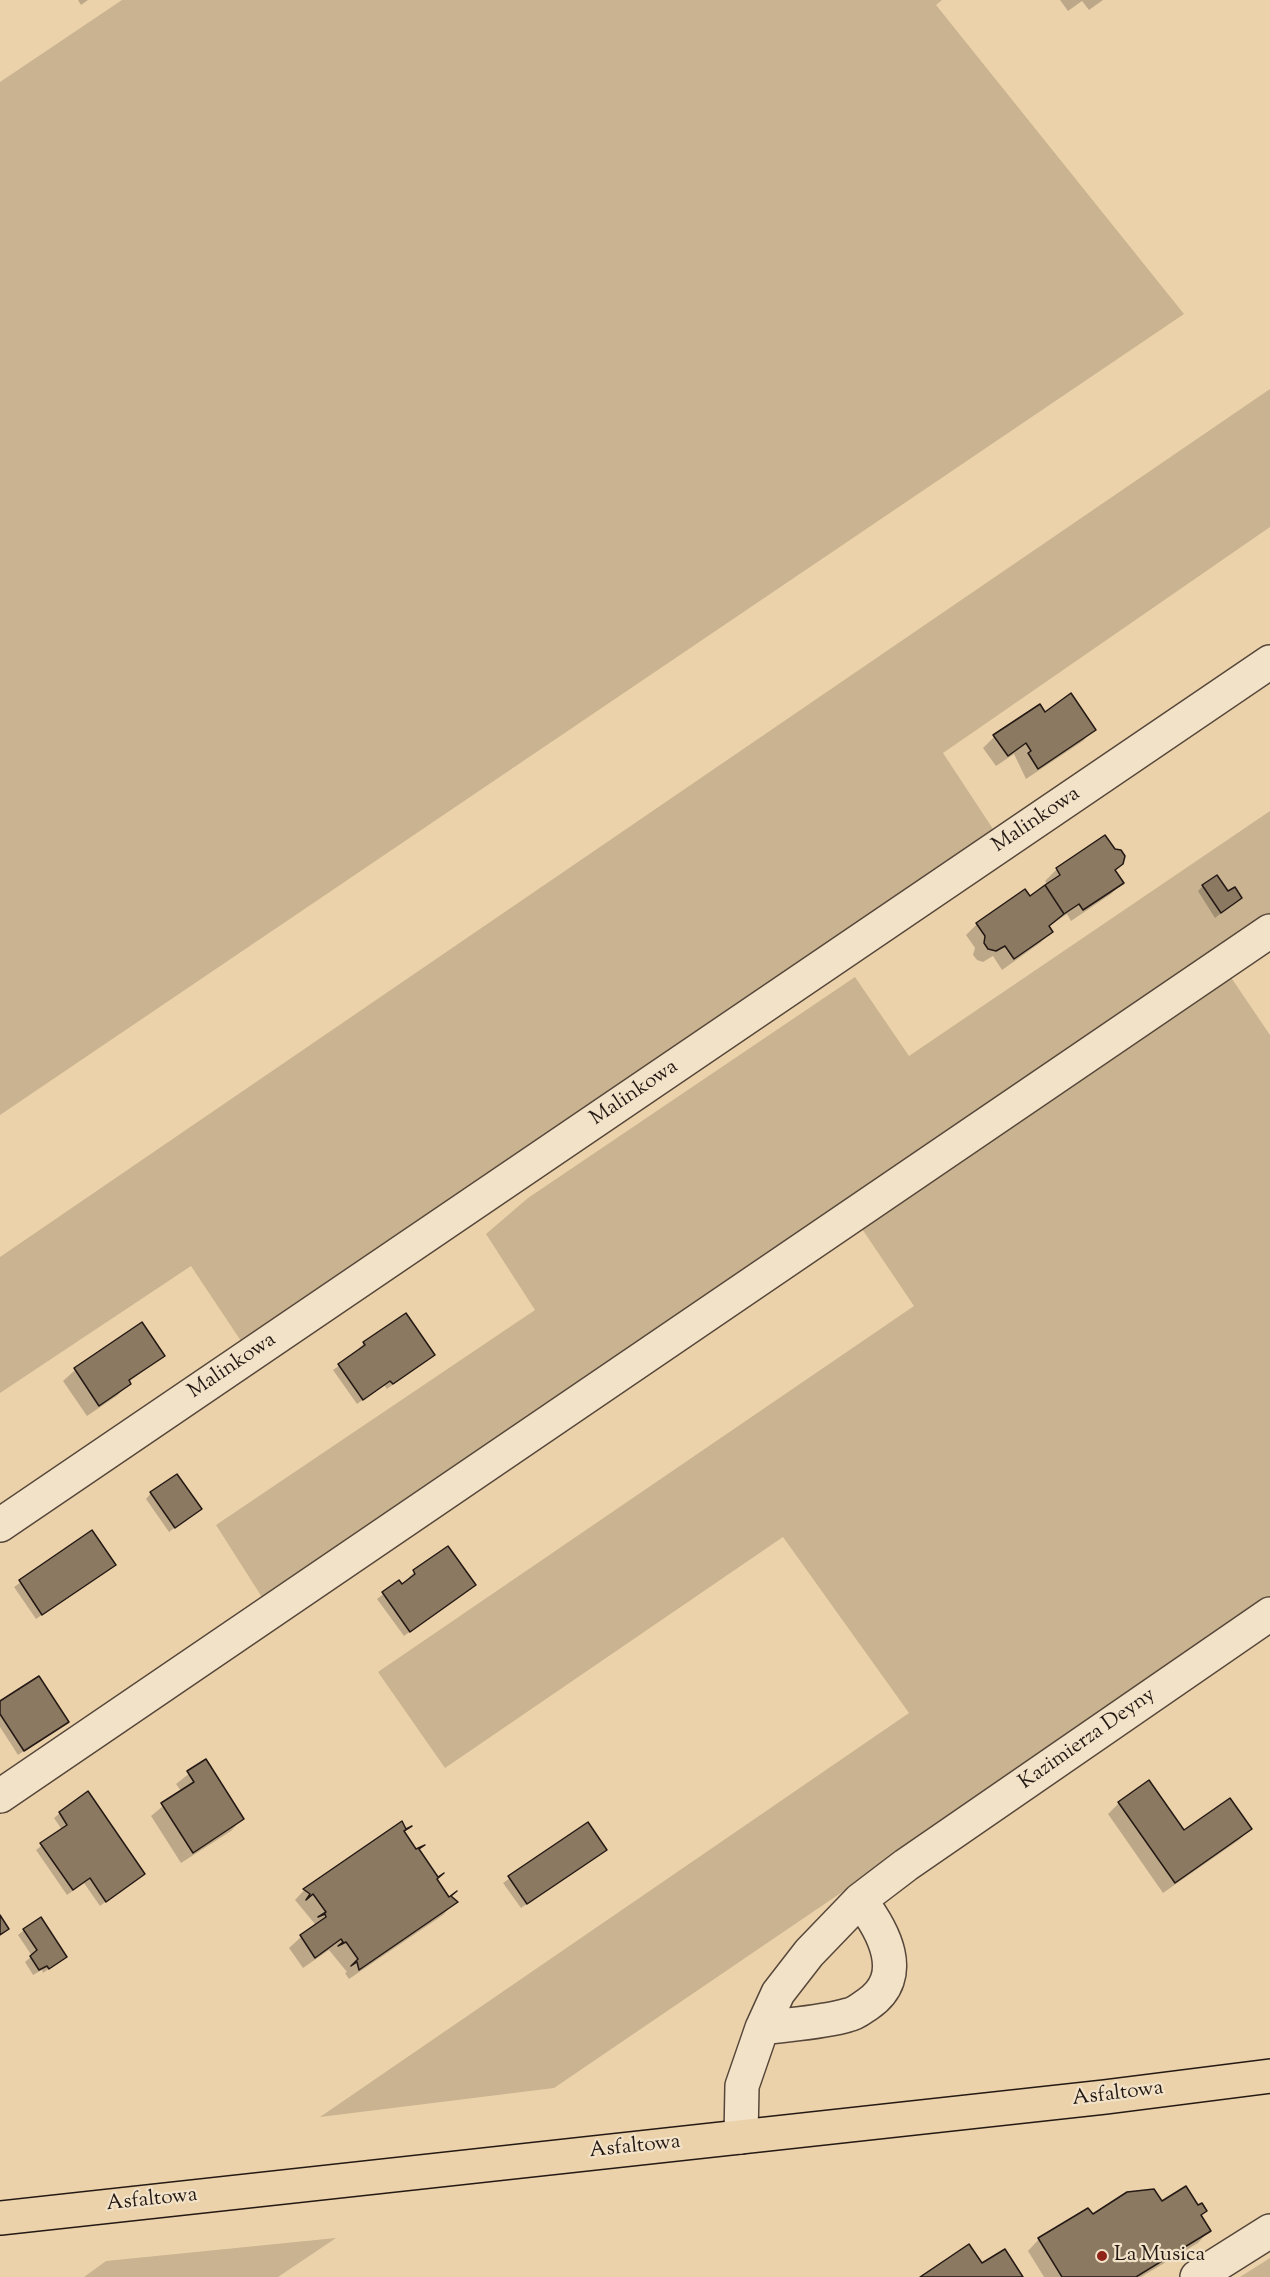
<!DOCTYPE html>
<html>
<head>
<meta charset="utf-8">
<style>
  body { margin:0 }
  canvas { display:block; background:#ebd2aa }
</style>
</head>
<body>
<canvas width="1270" height="2277"></canvas>
<script>
const ctx = document.querySelector('canvas').getContext('2d');
ctx.lineJoin = 'round';
function fillPath(path, color) { ctx.fillStyle = color; ctx.fill(path, 'evenodd'); }
function trace(path, color, width, dash) { ctx.strokeStyle = color; ctx.lineWidth = width; ctx.lineCap = dash ? 'butt' : 'round'; ctx.setLineDash(dash || []); ctx.stroke(path); }
function label(font, color, halo, rows, align = 'center') {
  ctx.font = font + ' "Sorts Mill Goudy",serif'; ctx.lineWidth = 4.5; ctx.setLineDash([]); ctx.textBaseline = 'middle'; ctx.strokeStyle = halo; ctx.fillStyle = color; for (const [text, x, y, turn = 0] of rows) {
    ctx.save(); ctx.translate(x, y); ctx.rotate((+turn || 0) * Math.PI / 180); ctx.textAlign = isNaN(turn) ? turn : align; if (halo) ctx.strokeText(text, 0, 0); ctx.fillText(text, 0, 0); ctx.restore();
  }
}
const green = new Path2D(`
  M122 0H942L936 5 1184 314 0 1115V82Z
  M1270 389V527L943 753 995 832 243 1344 191 1266 0 1393V1257Z
  M1270 811V918L265 1602 216 1525 535 1310 486 1234 528 1198 855 977 909 1056Z
  M1226 970 1270 1035V1601L554 2088 320 2117 909 1713 783 1537 445 1768 378 1672 914 1306 858 1223Z
  M336 2238 278 2277H84L106 2261Z
  M1270 2258V2277H1240Z`);
const shadow = new Path2D(`
  M78 0H88L81 5Z
  M1060 0H1103L1089 10 1082 1 1068 11Z
  M1044 714 1094 729 1083 741 1026 779 1014 754 996 766 983 748 994 737Z
  M1105 837 1122 864 1114 871 1122 883 1111 894 1071 921 1067 914 1051 925 1048 927 1051 932 1040 943 1002 970 993 956 983 962 977 960 973 955 975 948 966 935 977 924 1029 898 1048 885 1045 881 1057 869Z
  M1203 886 1228 893 1240 898 1215 918 1198 891Z
  M142 1324 163 1356 129 1382 118 1395 87 1416 63 1381 75 1370Z
  M364 1343 428 1360 387 1389 384 1385 357 1404 333 1370 360 1351 359 1348Z
  M151 1493 200 1509 169 1532 146 1499Z
  M92 1532 114 1565 36 1619 14 1587Z
  M414 1572 474 1585 404 1636 377 1599 399 1582 402 1586 410 1580 409 1577Z
  M0 1703 67 1722 18 1755 0 1727Z
  M205 1761 242 1819 231 1831 181 1863 151 1816 181 1791 176 1784Z
  M1119 1803 1184 1832 1250 1829 1239 1840 1163 1893 1108 1814Z
  M60 1813 143 1874 100 1906 84 1883 67 1895 36 1850 62 1830 54 1818Z
  M587 1824 599 1855 521 1908 503 1883Z
  M403 1832 454 1903 443 1915 349 1979 345 1973 347 1972 329 1950 303 1968 289 1948 315 1924 295 1900 306 1888Z
  M24 1930 65 1957 43 1973 42 1970 33 1975 25 1962 32 1956 18 1935Z
  M1161 2203 1200 2216 1209 2231 1198 2243 1141 2277H1044L1028 2251 1039 2239 1092 2216Z`);
const building = new Path2D(`
  M1071 693 1096 730 1038 769 1028 753 1031 751 1026 743 1008 756 993 735 1040 704 1045 712Z
  M1105 835 1115 849 1121 850 1125 856 1123 864 1115 870 1124 883 1083 910 1079 904 1064 914 1045 885 1060 875 1056 868Z
  M1217 875 1228 891 1235 887 1242 898 1221 913 1202 885Z
  M1045 885 1064 914 1049 926 1053 932 1014 959 1005 946 996 951 988 949 984 943 985 936 976 923 1025 889 1030 896Z
  M406 1313 435 1355 393 1384 390 1381 363 1400 338 1364 365 1345 363 1342Z
  M142 1322 165 1356 129 1380 131 1384 99 1406 74 1368Z
  M177 1474 202 1509 175 1528 150 1492Z
  M92 1530 116 1565 42 1615 19 1580Z
  M448 1546 476 1585 410 1632 382 1592 399 1580 402 1584 415 1574 413 1570Z
  M39 1676 69 1722 24 1751 0 1714V1701Z
  M206 1759 244 1819 193 1853 161 1803 194 1782 187 1771Z
  M1149 1780 1184 1830 1230 1798 1252 1829 1175 1883 1118 1802Z
  M88 1791 145 1874 106 1902 90 1878 73 1890 40 1843 67 1825 59 1812Z
  M402 1821 406 1829 412 1826 404 1831 416 1849 425 1845 419 1849 438 1877 444 1873 437 1879 449 1897 457 1891 451 1896 458 1902 359 1970 357 1962 351 1966 358 1959 346 1942 338 1946 343 1942 341 1939 315 1958 300 1935 326 1917 325 1914 318 1917 326 1912 313 1894 306 1900 310 1894 303 1889Z
  M588 1822 607 1850 527 1904 508 1876Z
  M0 1915 9 1929 0 1935Z
  M41 1917 67 1957 49 1969 47 1966 39 1970 30 1956 37 1950 23 1929Z
  M1186 2186 1198 2205 1202 2203 1207 2211 1201 2215 1211 2231 1136 2277H1062L1038 2238 1088 2208 1093 2214 1127 2192 1154 2189 1162 2201Z
  M969 2244 982 2263 1005 2249 1023 2277H920Z`);
const minor = new Path2D(`
  M0 1525 1270 662
  M0 1796 1270 931
  M762 2028C790 2024 821 2023 848 2015 855 2014 862 2008 868 2004 909 1976 883 1930 860 1900
  M741 2137 742 2086 762 2028 778 1993 809 1953 860 1900 906 1865 1270 1614
  M1197 2277 1270 2231`);
const major = new Path2D(`
  M0 2218 1105 2097 1270 2076`);
const markers = [
  [1102,2256,6,"#8f2418"]
];
const streetNames = [
  ["Malinkowa",1037,821,-34],
  ["Malinkowa",635,1094,-34],
  ["Malinkowa",233,1367,-34],
  ["Kazimierza Deyny",1088,1740,-35],
  ["Asfaltowa",1118,2095,-7],
  ["Asfaltowa",635,2148,-6],
  ["Asfaltowa",152,2201,-6]
];
const poiNames = [
  ["La Musica",1114,2256]
];
fillPath(green, '#c9b390');
fillPath(shadow, '#0003');
fillPath(building, '#8b7962');
trace(building, '#241914', 1.5);
trace(minor, '#56473a', 36);
trace(major, '#241914', 36);
trace(minor, '#f2e2c8', 33);
trace(major, '#ebd2aa', 33);
for (const [x, y, r, color] of markers) { const dot = new Path2D(); dot.arc(x, y, r, 0, 2 * Math.PI); ctx.fillStyle = color; ctx.fill(dot); trace(dot, '#f2e2c8', 2); }
label('21px', '#241914', '#f2e2c8', streetNames);
label('21px', '#241914', '#f2e2c8', poiNames, 'left');
</script>
</body>
</html>
